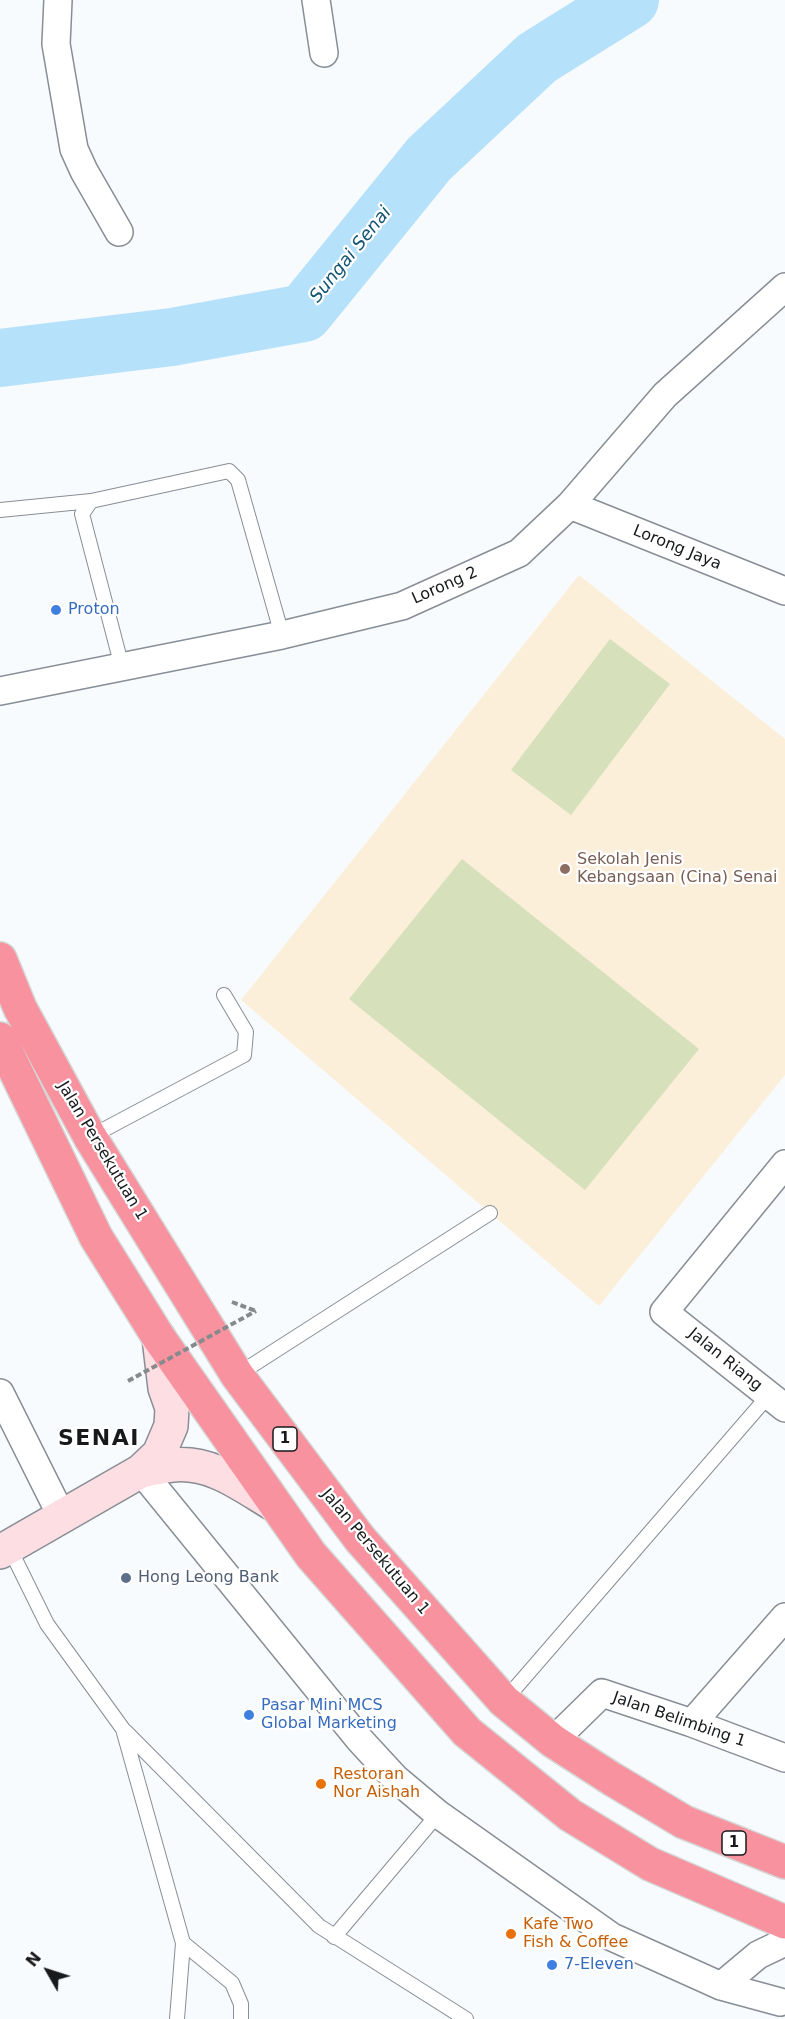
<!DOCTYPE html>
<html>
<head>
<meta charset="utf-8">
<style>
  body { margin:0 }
  #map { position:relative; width:785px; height:2019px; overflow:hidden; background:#f8fbfe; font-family:"DejaVu Sans",sans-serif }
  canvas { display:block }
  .north { position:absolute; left:18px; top:1941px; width:60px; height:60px; -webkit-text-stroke:4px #fff; paint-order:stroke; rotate:309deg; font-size:16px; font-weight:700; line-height:24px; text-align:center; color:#17191b }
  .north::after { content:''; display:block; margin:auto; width:21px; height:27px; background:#17191b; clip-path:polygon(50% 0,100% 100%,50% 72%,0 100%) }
</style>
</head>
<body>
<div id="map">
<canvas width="785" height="2019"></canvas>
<div class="north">N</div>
</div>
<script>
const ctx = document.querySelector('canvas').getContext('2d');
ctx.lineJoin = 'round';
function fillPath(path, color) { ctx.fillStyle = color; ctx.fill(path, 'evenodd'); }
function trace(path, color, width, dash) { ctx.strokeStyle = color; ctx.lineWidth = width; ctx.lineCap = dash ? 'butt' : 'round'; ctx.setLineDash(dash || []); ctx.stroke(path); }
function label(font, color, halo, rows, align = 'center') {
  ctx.font = font + ' "DejaVu Sans",sans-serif'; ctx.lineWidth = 4.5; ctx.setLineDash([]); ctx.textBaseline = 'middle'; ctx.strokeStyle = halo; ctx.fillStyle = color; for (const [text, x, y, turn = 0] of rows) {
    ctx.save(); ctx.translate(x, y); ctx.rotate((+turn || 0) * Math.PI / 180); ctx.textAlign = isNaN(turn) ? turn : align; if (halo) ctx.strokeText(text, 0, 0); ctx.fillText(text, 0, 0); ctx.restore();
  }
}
const education = new Path2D(`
  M579 575 785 739V1075L599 1306 241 1000Z`);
const green = new Path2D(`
  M610 639 670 684 571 815 511 770Z
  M462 859 699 1049 585 1190 349 999Z`);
const river = new Path2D(`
  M0 358 172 337 304 313 429 159 537 58 630 0`);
const path = new Path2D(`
  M232 1302 256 1311`);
const lane = new Path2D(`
  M91 501 82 514 122 667
  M0 510 91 501 229 471 238 480 282 635
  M90 1137 244 1055 246 1032 224 995
  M237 1375 490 1213
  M9 1547 47 1624 123 1729 183 1943 232 1983 241 2004V2019
  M504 1701 769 1395
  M125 1731 319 1926 466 2019
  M334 1937 438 1814
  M177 2019 183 1943`);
const street = new Path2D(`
  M58 0 56 44 74 149 84 171 119 232
  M316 0 324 53
  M570 505 785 591
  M0 691 282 635 402 606 519 553 570 505 665 395 785 287
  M785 1164 664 1312 785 1408
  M0 1393 62 1517
  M141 1471 359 1739 395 1778 438 1814 612 1937 721 1986 780 2002
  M692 1723 785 1617
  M553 1741 602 1693 692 1723 785 1758
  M721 1986 758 1955 785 1942`);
const secondary = new Path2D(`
  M141 1471C151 1469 162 1466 173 1465 212 1461 243 1486 275 1505
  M0 1552 141 1471 159 1454 171 1426 172 1408 165 1388 159 1338`);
const highway = new Path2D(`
  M0 959 20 1008 90 1137 237 1375 360 1539 504 1701 553 1741 612 1779 684 1822 785 1862
  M0 1039 96 1237 159 1338 311 1555 467 1732 570 1815 650 1864 785 1922`);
const pathBridge = new Path2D(`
  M128 1381 256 1311`);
const markers = [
  [56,610,6,"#3f7fe0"],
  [565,869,6,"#8d6e63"],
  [126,1578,6,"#5c6f8a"],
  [249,1715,6,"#3f7fe0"],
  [321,1784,6,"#e8710a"],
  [511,1934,6,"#e8710a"],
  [552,1965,6,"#3f7fe0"]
];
const shields = [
  [285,1439,24],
  [734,1843,24]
];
const shieldNames = [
  ["1",285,1439],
  ["1",734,1843]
];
const streetNames = [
  ["Lorong Jaya",677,548,22],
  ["Lorong 2",445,586,-24],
  ["Jalan Persekutuan 1",102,1151,59],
  ["Jalan Riang",725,1360,39],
  ["Jalan Persekutuan 1",375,1552,50],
  ["Jalan Belimbing 1",679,1720,19]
];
const shopNames = [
  ["Proton",68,610],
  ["Pasar Mini MCS",261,1706],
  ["Global Marketing",261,1724],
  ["7-Eleven",564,1965]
];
const educationNames = [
  ["Sekolah Jenis",577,860],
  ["Kebangsaan (Cina) Senai",577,878]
];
const serviceNames = [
  ["Hong Leong Bank",138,1578]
];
const foodNames = [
  ["Restoran",333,1775],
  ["Nor Aishah",333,1793],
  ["Kafe Two",523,1925],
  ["Fish & Coffee",523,1943]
];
const waterNames = [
  ["Sungai Senai",351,255,-51]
];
const districtNames = [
  ["SENAI",99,1439]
];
fillPath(education, '#fbefda');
fillPath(green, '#d6e1bb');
trace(river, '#b6e1fa', 58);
trace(lane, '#888e95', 16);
trace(street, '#888e95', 30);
trace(secondary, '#888e95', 36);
trace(highway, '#d5d6d6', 36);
trace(path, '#878a8c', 4, [6, 3]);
trace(lane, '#fff', 14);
trace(street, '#fff', 27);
trace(secondary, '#fddee2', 33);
trace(highway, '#f8929e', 33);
trace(pathBridge, '#878a8c', 4, [6, 3]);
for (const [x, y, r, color] of markers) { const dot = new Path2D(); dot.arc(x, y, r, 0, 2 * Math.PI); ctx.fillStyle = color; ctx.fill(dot); trace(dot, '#fff', 2); }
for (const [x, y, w] of shields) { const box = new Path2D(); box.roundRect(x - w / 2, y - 12, w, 24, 4.5); ctx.fillStyle = '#fff'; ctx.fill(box); trace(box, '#17191b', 1.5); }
label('bold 15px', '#17191b', null, shieldNames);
label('16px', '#17191b', '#fff', streetNames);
label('16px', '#366cbe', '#fff', shopNames, 'left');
label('16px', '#785e54', '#fff', educationNames, 'left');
label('16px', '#4e5e75', '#fff', serviceNames, 'left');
label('16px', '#c56008', '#fff', foodNames, 'left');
label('italic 18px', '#135573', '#fff', waterNames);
ctx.letterSpacing = '1.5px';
label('bold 22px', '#17191b', '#fff', districtNames);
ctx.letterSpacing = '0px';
</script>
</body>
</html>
